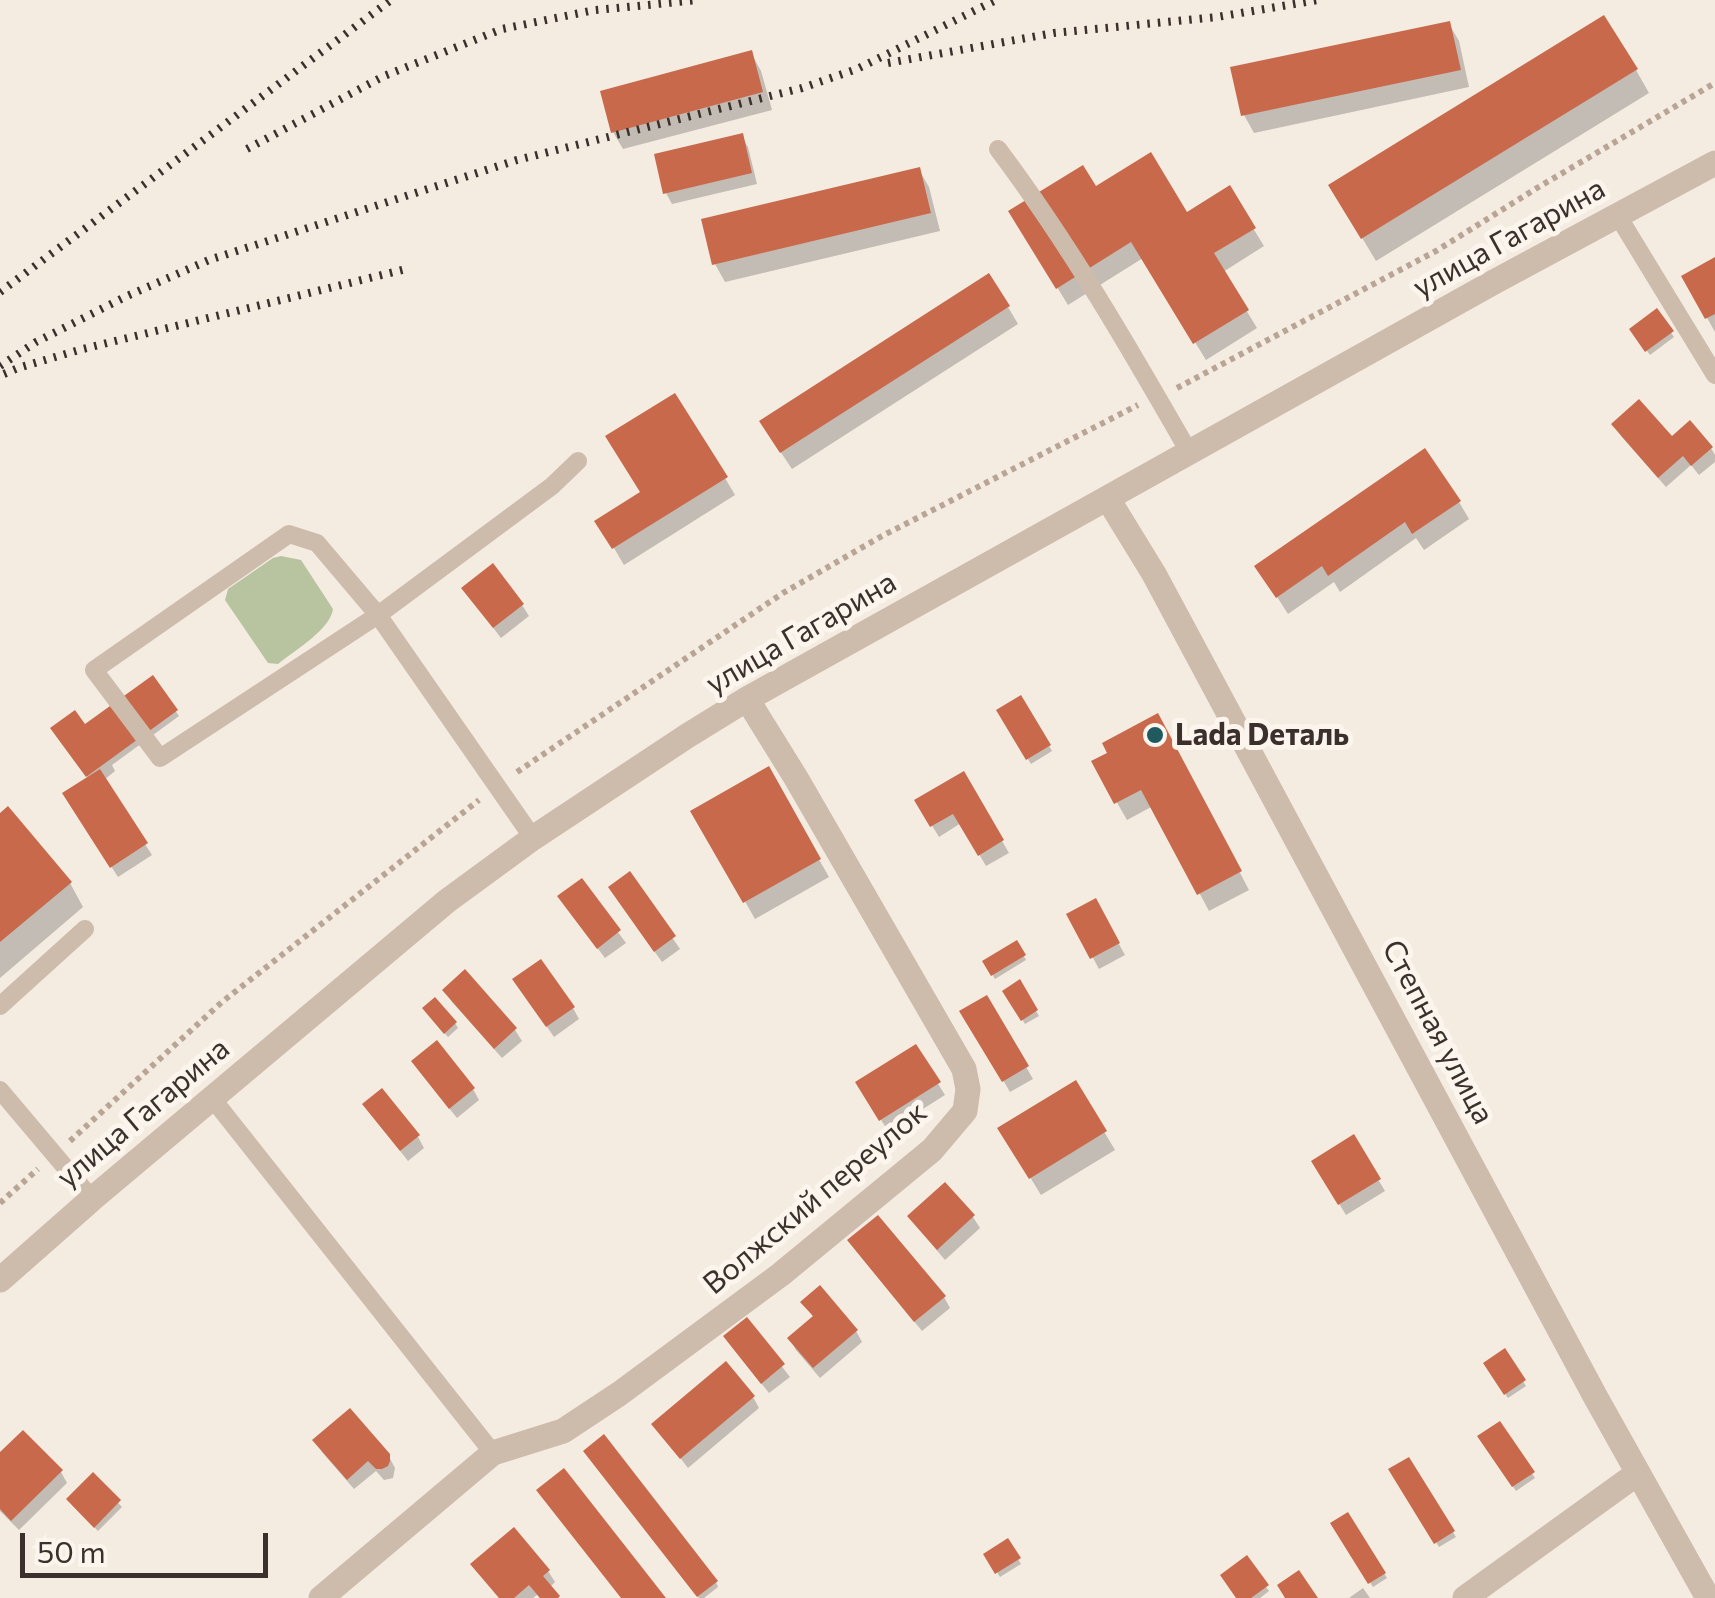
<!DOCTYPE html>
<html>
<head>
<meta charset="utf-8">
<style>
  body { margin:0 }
  #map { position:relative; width:1715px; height:1598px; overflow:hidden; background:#f4ebe1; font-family:Commissioner,sans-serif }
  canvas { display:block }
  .scale { position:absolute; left:20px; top:1533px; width:248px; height:45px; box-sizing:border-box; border:5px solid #3b302b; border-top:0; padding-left:12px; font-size:30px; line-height:35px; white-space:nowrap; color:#3b302b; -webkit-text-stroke:8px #fbf5ee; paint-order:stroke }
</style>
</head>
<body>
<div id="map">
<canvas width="1715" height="1598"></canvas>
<div class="scale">50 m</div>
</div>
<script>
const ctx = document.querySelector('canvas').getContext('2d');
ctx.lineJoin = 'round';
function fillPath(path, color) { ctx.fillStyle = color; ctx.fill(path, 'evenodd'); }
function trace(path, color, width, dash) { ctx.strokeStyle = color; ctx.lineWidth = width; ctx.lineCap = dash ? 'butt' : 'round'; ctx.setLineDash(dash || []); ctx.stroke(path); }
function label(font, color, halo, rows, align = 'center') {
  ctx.font = font + ' Commissioner,sans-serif'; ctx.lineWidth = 10; ctx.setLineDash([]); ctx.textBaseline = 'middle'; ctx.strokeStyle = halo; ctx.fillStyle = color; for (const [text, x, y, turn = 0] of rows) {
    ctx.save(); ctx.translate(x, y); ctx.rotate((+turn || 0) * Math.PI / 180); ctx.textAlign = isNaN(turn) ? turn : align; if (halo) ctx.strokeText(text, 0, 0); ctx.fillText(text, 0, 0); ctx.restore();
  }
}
const green = new Path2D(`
  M281 556 301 560 333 609C330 630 295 650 278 664L268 663 225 600 228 589 273 558Z`);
const shadow = new Path2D(`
  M1449 24 1459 41 1469 87 1254 133 1244 115Z
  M751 53 761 71 772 110 623 149 613 132Z
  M1636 70 1649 93 1376 261 1331 186Z
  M741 136 748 147 757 184 672 204 666 193Z
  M919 170 929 187 940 231 725 282 715 264Z
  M1095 189 1186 215 1229 189 1264 246 1223 272 1257 328 1206 360 1143 258 1068 305 1011 212Z
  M1715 260V332L1684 277Z
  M1008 307 1018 324 792 469 772 439Z
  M1656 312 1674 337 1650 355 1632 330Z
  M1614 424 1711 448 1715 455V462L1699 475 1691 465 1666 487 1621 436Z
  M725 478 735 495 624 565 598 521Z
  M1459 502 1469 519 1424 550 1416 538 1340 592 1334 582 1288 614 1258 567Z
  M471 599 522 605 529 616 501 638Z
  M153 679 179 716 112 765 115 771 104 780 152 855 118 877 72 805 89 779 60 739 85 727Z
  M1021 698 1052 751 1031 764 999 711Z
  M1167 734 1249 890 1209 911 1153 806 1127 820 1094 762Z
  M768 770 829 877 755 919 694 812Z
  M963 774 1009 853 986 866 961 823 939 837 917 801Z
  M0 817 70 883 83 907 0 978Z
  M629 874 680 949 662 962 617 899Z
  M581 882 626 943 605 958 567 908Z
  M1095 901 1125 955 1099 969 1070 915Z
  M1016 943 1026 960 995 979 985 962Z
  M465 973 515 1030 522 1041 502 1058 452 1002 445 990Z
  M1019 983 1039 1016 1025 1024 1005 991Z
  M522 991 573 1008 579 1019 554 1037Z
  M986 998 1033 1079 1010 1092 963 1012Z
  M428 1014 455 1023 458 1028 448 1037Z
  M915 1047 945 1095 888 1131 858 1083Z
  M421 1073 473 1089 479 1100 457 1118Z
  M1075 1083 1115 1150 1041 1195 1000 1128Z
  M372 1115 418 1137 424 1148 408 1161Z
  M1353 1138 1385 1191 1346 1215 1314 1162Z
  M945 1185 973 1217 980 1228 945 1260 917 1227 910 1216Z
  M850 1241 944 1297 950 1308 922 1331 857 1252Z
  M804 1303 856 1331 862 1342 820 1378 796 1350 790 1339 814 1318Z
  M746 1320 790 1377 769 1393 733 1348Z
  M1504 1352 1526 1386 1508 1398 1486 1364Z
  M753 1397 759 1408 688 1468 654 1424Z
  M1499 1424 1535 1478 1516 1491 1480 1437Z
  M316 1441 388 1455 395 1468 393 1478 384 1480 376 1471 354 1489 322 1452Z
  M0 1456 61 1472 67 1483 19 1530 0 1511Z
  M589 1456 716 1582 718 1587 704 1598H699Z
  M1408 1460 1456 1537 1439 1547 1392 1470Z
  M93 1476 122 1507 98 1531 72 1505Z
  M1347 1515 1387 1578 1373 1587 1333 1524Z
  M1007 1541 1021 1564 1000 1577 986 1555Z
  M1246 1559 1269 1591 1260 1598H1238Z
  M474 1565 548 1571 555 1582 550 1587 559 1598H540L537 1595 533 1598H499Z
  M1363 1588 1370 1598H1349Z`);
const building = new Path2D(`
  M1604 15 1638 69 1361 239 1328 185Z
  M1450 21 1461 70 1241 116 1230 67Z
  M752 50 763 92 611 133 600 91Z
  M743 133 752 173 663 194 654 154Z
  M1151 152 1187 212 1230 185 1256 228 1214 253 1249 310 1193 344 1131 242 1056 289 1008 211 1083 165 1096 186Z
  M920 167 931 213 712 265 701 219Z
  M1715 257V314L1705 319 1681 276Z
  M989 273 1010 306 780 453 759 421Z
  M1657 308 1674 331 1645 352 1629 329Z
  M675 393 728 477 612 549 594 521 640 492 605 436Z
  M1639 399 1672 436 1690 420 1713 447 1691 466 1683 456 1658 478 1611 424Z
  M1425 448 1461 501 1412 534 1405 522 1328 576 1322 566 1276 598 1254 566Z
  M493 563 524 604 493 628 461 588Z
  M153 675 178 710 86 777 50 728 75 710 85 724Z
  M1021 695 1051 745 1026 760 996 710Z
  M1158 713 1242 871 1197 895 1141 790 1114 804 1091 761 1107 753 1102 743Z
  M769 766 821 859 743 903 690 811Z
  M100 769 148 843 110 868 62 793Z
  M964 771 1004 840 978 856 953 814 930 827 914 800Z
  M8 806 72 882 0 942V813Z
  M630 871 676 936 654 952 608 887Z
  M582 878 621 930 597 949 557 896Z
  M1096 898 1120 943 1090 959 1066 914Z
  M1017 940 1026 955 991 976 982 961Z
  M541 959 575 1007 546 1027 512 979Z
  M465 969 517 1028 494 1049 442 990Z
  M1020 979 1038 1010 1021 1021 1002 991Z
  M987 995 1029 1066 1002 1082 959 1011Z
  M435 997 457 1022 444 1034 422 1008Z
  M437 1040 475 1088 449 1109 411 1061Z
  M916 1044 941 1082 879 1121 855 1082Z
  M1076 1080 1107 1131 1029 1179 997 1128Z
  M382 1088 420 1135 400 1151 362 1104Z
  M1354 1134 1381 1179 1338 1205 1311 1161Z
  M945 1182 975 1215 937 1250 907 1216Z
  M878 1215 946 1296 914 1322 847 1240Z
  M820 1285 858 1330 813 1368 787 1338 813 1316 800 1302Z
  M747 1317 785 1364 761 1384 723 1336Z
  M1505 1348 1526 1380 1504 1395 1483 1363Z
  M726 1361 755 1396 680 1459 651 1424Z
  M350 1408 390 1454V1461L388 1466 382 1469H376L368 1461 347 1480 312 1440Z
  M1500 1421 1535 1472 1512 1487 1477 1436Z
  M23 1430 63 1470 11 1521 0 1509V1452Z
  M604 1434 718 1581 697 1597 583 1451Z
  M1409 1457 1455 1531 1434 1544 1388 1469Z
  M564 1468 666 1598H621L536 1490Z
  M93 1472 121 1500 94 1528 66 1499Z
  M1348 1512 1386 1573 1368 1584 1330 1523Z
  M514 1527 550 1570 543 1576 560 1596 558 1598H540L529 1585 514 1598H499L470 1564Z
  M1008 1538 1021 1558 995 1574 983 1554Z
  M1247 1555 1269 1585 1251 1598H1236L1220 1575Z
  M1299 1570 1318 1598H1285L1277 1585Z`);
const path = new Path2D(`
  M1177 388 1436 251 1537 188 1715 83
  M517 772 783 593 882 536 1138 405
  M70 1141 222 1002 479 800
  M0 1203 38 1169`);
const service = new Path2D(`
  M998 149C1070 245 1130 349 1189 452
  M1618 216 1715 375
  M533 838 378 615 317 543 289 534 94 670 160 758 378 615 552 486 578 461
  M0 1006 85 929
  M0 1090 92 1199
  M212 1098 493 1453`);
const minor = new Path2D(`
  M321 1598 493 1453 563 1431 619 1394 780 1275 932 1150 965 1111 968 1089 964 1069 796 778 747 699
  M1465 1598 1638 1473`);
const tertiary = new Path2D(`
  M1108 499 1154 574 1595 1396 1708 1598
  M0 1280 92 1199 447 901 533 838 687 736 747 699 1068 520 1494 282 1715 163`);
const rail = new Path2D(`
  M888 63 1054 33 1217 17 1318 0
  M247 149 384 76 502 29 595 10 699 0
  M0 292 391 0
  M0 366 36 342 127 296 209 260 517 160 802 88 857 69 996 0
  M4 374 18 368 79 350 406 269`);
const markers = [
  [1155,735,10,"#1f5a5e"]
];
const streetNames = [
  ["улица Гагарина",1509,238,-29],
  ["улица Гагарина",801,633,-30],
  ["Степная улица",1438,1032,62],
  ["улица Гагарина",143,1113,-40],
  ["Волжский переулок",815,1198,-40]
];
const poiNames = [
  ["Lada Dеталь",1175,735]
];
fillPath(green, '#b8c4a0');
fillPath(shadow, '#0003');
fillPath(building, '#c8694b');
trace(path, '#b9a596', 6, [5, 5]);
trace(service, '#cdbbac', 18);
trace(minor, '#cdbbac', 25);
trace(tertiary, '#cdbbac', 25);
trace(rail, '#3b302b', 8, [2.5, 8]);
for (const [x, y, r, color] of markers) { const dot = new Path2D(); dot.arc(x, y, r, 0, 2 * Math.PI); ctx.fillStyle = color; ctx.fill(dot); trace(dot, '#fbf5ee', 4); }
label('30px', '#3b302b', '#fbf5ee', streetNames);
label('bold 30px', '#3b302b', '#fbf5ee', poiNames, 'left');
</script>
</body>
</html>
